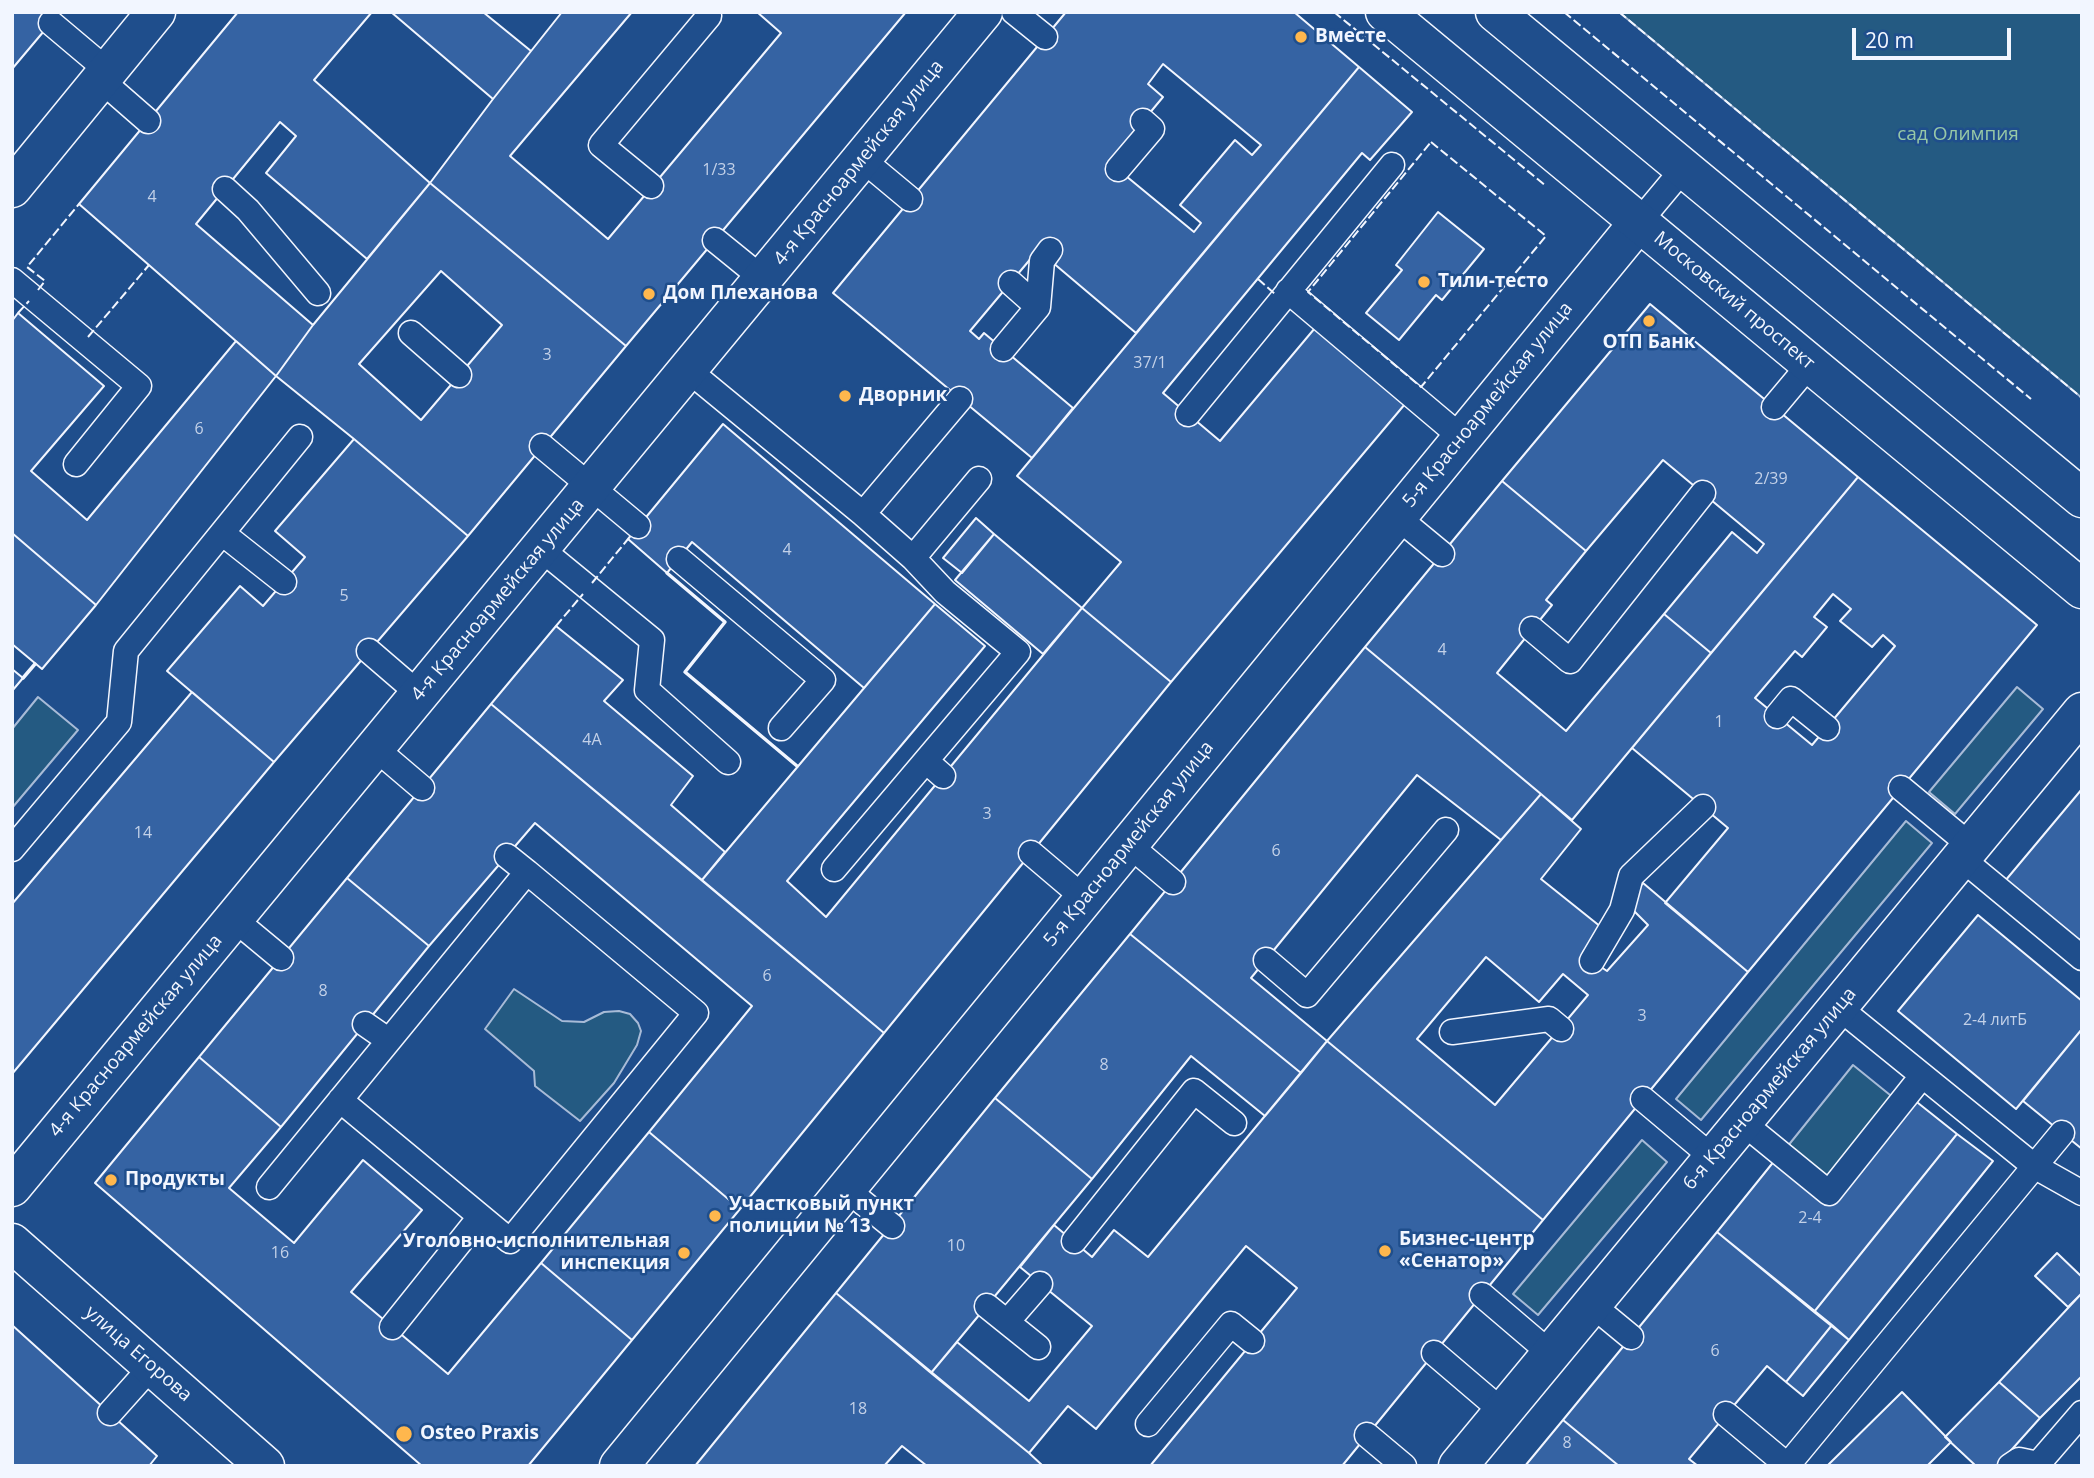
<!DOCTYPE html>
<html>
<head>
<meta charset="utf-8">
<style>
  body { margin:0 }
  #map { position:relative; width:2094px; height:1478px; overflow:hidden; background:#1f4e8c; font-family:"Open Sans",sans-serif }
  canvas { display:block }
  .frame { position:absolute; inset:0; border:14px solid #f2f6ff; pointer-events:none }
  .scale { position:absolute; left:1852px; top:28px; width:159px; height:32px; box-sizing:border-box; border:4px solid #f2f6ff; border-top:0; padding-left:9px; font-size:21px; line-height:24px; white-space:nowrap; color:#f2f6ff; -webkit-text-stroke:5px #1f4e8c; paint-order:stroke }
</style>
</head>
<body>
<div id="map">
<canvas width="2094" height="1478"></canvas>
<div class="frame"></div>
<div class="scale">20 m</div>
</div>
<script>
const ctx = document.querySelector('canvas').getContext('2d');
ctx.lineJoin = 'round';
function fillPath(path, color) { ctx.fillStyle = color; ctx.fill(path, 'evenodd'); }
function trace(path, color, width, dash) { ctx.strokeStyle = color; ctx.lineWidth = width; ctx.lineCap = dash ? 'butt' : 'round'; ctx.setLineDash(dash || []); ctx.stroke(path); }
function label(font, color, halo, rows, align = 'center') {
  ctx.font = font + ' "Open Sans",sans-serif'; ctx.lineWidth = 5; ctx.setLineDash([]); ctx.textBaseline = 'middle'; ctx.strokeStyle = halo; ctx.fillStyle = color; for (const [text, x, y, turn = 0] of rows) {
    ctx.save(); ctx.translate(x, y); ctx.rotate((+turn || 0) * Math.PI / 180); ctx.textAlign = isNaN(turn) ? turn : align; if (halo) ctx.strokeText(text, 0, 0); ctx.fillText(text, 0, 0); ctx.restore();
  }
}
const green = new Path2D(`
  M1619 12H2082V398Z
  M2017 687 2043 709 1955 814 1929 792Z
  M38 697 78 730 12 808V729Z
  M1906 821 1932 843 1701 1120 1676 1099Z
  M514 989 562 1021 584 1022 604 1012 619 1011 630 1014 638 1023 641 1031 637 1045 614 1083 580 1121 535 1086 534 1071 485 1029Z
  M1853 1065 1895 1099 1828 1180 1787 1147Z
  M1642 1140 1667 1162 1538 1315 1513 1294Z`);
const building = new Path2D(`
  M12 12H60L12 69Z
  M238 12H372L314 80 430 183 367 259 266 173 296 136 280 122 196 224 313 325 276 376 79 204Z
  M391 12H483L531 51 493 99Z
  M562 12H632L510 156 608 239 781 33 757 12H906L626 346 430 183 493 99Z
  M1066 12H1294L1359 67 1136 333 1052 262 1043 244 970 331 979 339 984 333 1073 408 1032 458 833 293ZM1163 64 1261 145 1252 155 1235 140 1180 205 1201 223 1194 232 1109 162 1163 97 1148 84Z
  M1359 67 1412 112 1370 160 1362 153 1163 393 1220 441 1315 328 1405 404 1171 682 1082 608 1121 562 1017 476Z
  M430 183 626 346 468 536 354 439 276 376 313 325ZM441 271 502 325 421 420 359 364Z
  M1438 212 1484 249 1442 300 1436 295 1399 340 1366 313 1402 270 1396 265Z
  M1650 304 1858 477 1711 653 1664 614 1732 532 1757 553 1764 544 1663 460 1586 551 1502 481Z
  M18 313 104 386 31 471 87 520 236 341 276 376 96 605 12 533V321Z
  M723 424 935 604 864 688 692 542 667 573 628 539Z
  M354 439 468 536 274 762 167 671 240 586 263 606 305 557 275 531Z
  M1858 477 2037 625 1748 972 1665 903 1728 828 1632 748ZM1833 594 1851 609 1840 621 1872 647 1883 635 1895 646 1812 745 1755 698 1795 651 1802 657 1827 627 1814 617Z
  M1502 481 1586 551 1546 600 1552 605 1497 673 1566 731 1664 614 1711 653 1572 820 1365 647Z
  M976 518 994 534 962 573 943 558Z
  M12 533 96 605 42 669 12 644Z
  M994 534 1082 608 1043 654 955 580Z
  M935 604 985 646 787 881 826 917 1082 608 1171 682 884 1033 702 880Z
  M556 626 623 680 604 701 693 776 671 805 725 852 702 880 491 704Z
  M1365 647 1541 794 1501 840 1417 775 1251 978 1327 1041 1301 1073 1130 934Z
  M12 669 23 678 12 691Z
  M192 692 274 762 12 1074V904Z
  M491 704 884 1033 740 1209 649 1132 752 1006 535 823 429 946 347 878Z
  M2082 789V937L2078 942 2005 881Z
  M1541 794 1581 829 1541 879 1601 927 1583 952 1592 961 1607 971 1648 925 1626 903 1643 883 1748 972 1543 1220 1327 1041ZM1486 957 1539 1002 1563 974 1588 995 1495 1105 1417 1039Z
  M347 878 429 946 281 1127 199 1057Z
  M1978 915 2082 1001V1029L2016 1109 1898 1011Z
  M1130 934 1301 1073 1265 1116 1191 1056 1092 1179 995 1098Z
  M2082 1029V1149L2023 1101Z
  M1327 1041 1543 1220 1342 1466H1150L1297 1288 1246 1246 1096 1429 1068 1406 1029 1453 931 1373 957 1342 1029 1401 1092 1326 1020 1267 1054 1225 1092 1257 1114 1230 1148 1257Z
  M199 1057 281 1127 229 1188 294 1243 363 1160 422 1210 351 1292 448 1374 541 1263 632 1340 528 1466H422L95 1183Z
  M995 1098 1092 1179 931 1373 836 1293Z
  M1913 1099 1957 1134 1814 1312 1717 1232 1775 1160 1829 1203Z
  M649 1132 740 1209 632 1340 541 1263Z
  M1957 1134 1993 1161 1849 1340 1814 1312Z
  M1717 1232 1832 1325 1786 1382 1767 1366 1689 1459 1698 1466H1619L1563 1420Z
  M2057 1253 2082 1277V1293L2068 1307 2035 1276Z
  M836 1293 1029 1453 1043 1466H927L902 1446 884 1466H695Z
  M2082 1293V1376L2040 1418 1999 1382Z
  M12 1325 157 1456 149 1466H12Z
  M1832 1325 1849 1340 1803 1396 1786 1382Z
  M1999 1382 2040 1418 1997 1466H1976L1945 1437Z
  M1902 1392 1951 1442 1927 1466H1827Z
  M1563 1420 1619 1466H1525Z`);
const lane = new Path2D(`
  M1014 12 1045 37
  M51 23 108 71
  M101 80 148 121
  M862 159 910 199
  M1118 169 1152 129 1143 121
  M651 186 601 145 709 16
  M225 189 248 210 318 293
  M1639 222 1684 168
  M715 240 763 279
  M12 280 139 386 76 464
  M1011 283 1038 307
  M1288 291 1461 437
  M411 333 459 375
  M1003 349 1038 307 1042 261 1050 250
  M688 370 863 514 913 558 979 479
  M1774 407 1810 364
  M1188 414 1392 165
  M542 446 638 526
  M863 514 960 399
  M1396 516 1442 554
  M541 549 652 640 647 690 728 762
  M679 559 823 680 781 728
  M284 582 222 533 300 437
  M1532 629 1570 661 1703 493
  M369 651 419 694
  M1777 716 1791 699 1827 728
  M375 748 422 788
  M926 761 943 776
  M1901 788 1971 846
  M1128 844 1173 882
  M12 849 119 722 126 651 222 533
  M1031 853 1084 898
  M507 856 527 872
  M1961 858 2082 958
  M834 869 1018 652 945 592 913 558
  M234 919 281 958
  M1266 960 1307 995 1446 830
  M1592 961 1622 910 1631 876 1703 807
  M1838 1007 2034 1166 2082 1193
  M365 1024 388 1040
  M1452 1032 1549 1019 1561 1029
  M1643 1099 1712 1157
  M1742 1122 1829 1193 1922 1076
  M269 1187 527 872 696 1013 510 1241 340 1100
  M846 1189 892 1226
  M1074 1241 1194 1091 1234 1123
  M1482 1295 1550 1353
  M1591 1304 1631 1337
  M987 1306 1038 1347
  M1007 1322 1040 1284
  M392 1327 480 1217
  M1434 1353 1502 1411
  M110 1413 152 1366
  M1726 1414 1788 1466
  M1148 1424 1231 1324 1252 1341
  M1367 1435 1404 1466
  M1787 1466 2062 1133
  M2010 1466 2019 1460 2038 1464
  M2039 1466 2038 1464 2082 1413`);
const street = new Path2D(`
  M12 188 156 12
  M12 1187 983 12
  M12 1243 265 1466
  M1458 1466 2082 712`);
const secondary = new Path2D(`
  M619 1466 1639 222`);
const primary = new Path2D(`
  M1385 12 2082 589
  M1495 12 2082 498`);
const fence = new Path2D(`
  M1334 12 1546 186
  M1564 12 2031 399
  M1619 12 2082 398
  M1431 142 1546 236 1421 387 1308 292Z
  M1258 279 1275 294
  M38 290 45 281 27 267 79 204
  M18 313 29 301
  M88 337 149 265
  M592 583 628 539
  M556 626 583 594`);
const wall = new Path2D(`
  M667 573 725 622 685 672 797 766
  M23 678 35 664`);
const markers = [
  [1301,37,7,"#ffb74d"],
  [1424,282,7,"#ffb74d"],
  [649,294,7,"#ffb74d"],
  [1649,321,7,"#ffb74d"],
  [845,396,7,"#ffb74d"],
  [111,1180,7,"#ffb74d"],
  [715,1216,7,"#ffb74d"],
  [1385,1251,7,"#ffb74d"],
  [684,1253,7,"#ffb74d"],
  [404,1434,9,"#ffb74d"]
];
const numberNames = [
  ["1/33",719,170],
  ["4",152,197],
  ["3",547,355],
  ["37/1",1150,363],
  ["6",199,429],
  ["2/39",1771,479],
  ["4",787,550],
  ["5",344,596],
  ["4",1442,650],
  ["1",1719,722],
  ["4А",592,740],
  ["3",987,814],
  ["14",143,833],
  ["6",1276,851],
  ["6",767,976],
  ["8",323,991],
  ["3",1642,1016],
  ["2-4 литБ",1995,1020],
  ["8",1104,1065],
  ["2-4",1810,1218],
  ["10",956,1246],
  ["16",280,1253],
  ["6",1715,1351],
  ["18",858,1409],
  ["8",1567,1443]
];
const poiNames = [
  ["Вместе",1315,37],
  ["Тили-тесто",1438,282],
  ["Дом Плеханова",663,294],
  ["ОТП Банк",1649,343,"center"],
  ["Дворник",859,396],
  ["Продукты",125,1180],
  ["Участковый пункт",729,1205],
  ["полиции № 13",729,1227],
  ["Бизнес-центр",1399,1240],
  ["«Сенатор»",1399,1262],
  ["Уголовно-исполнительная",670,1242,"right"],
  ["инспекция",670,1264,"right"],
  ["Osteo Praxis",420,1434]
];
const parkNames = [
  ["сад Олимпия",1958,135]
];
const streetNames = [
  ["4-я Красноармейская улица",859,163,-51],
  ["Московский проспект",1734,301,40],
  ["5-я Красноармейская улица",1488,405,-51],
  ["4-я Красноармейская улица",498,600,-50],
  ["5-я Красноармейская улица",1129,844,-51],
  ["4-я Красноармейская улица",136,1036,-50],
  ["6-я Красноармейская улица",1770,1089,-50],
  ["улица Егорова",138,1354,41]
];
fillPath(green, '#245a82');
trace(green, '#a8bbd7', 2);
fillPath(building, '#3563a3');
trace(building, '#f2f6ff', 2);
trace(lane, '#f2f6ff', 27);
trace(street, '#f2f6ff', 41);
trace(secondary, '#f2f6ff', 41);
trace(primary, '#f2f6ff', 41);
trace(lane, '#1f4e8c', 24);
trace(street, '#1f4e8c', 38);
trace(secondary, '#1f4e8c', 38);
trace(primary, '#1f4e8c', 38);
trace(fence, '#f2f6ff', 2, [9, 3.5]);
trace(wall, '#f2f6ff', 3.5);
for (const [x, y, r, color] of markers) { const dot = new Path2D(); dot.arc(x, y, r, 0, 2 * Math.PI); ctx.fillStyle = color; ctx.fill(dot); trace(dot, '#1f4e8c', 2.5); }
label('16px', '#c3d1e8', null, numberNames);
label('bold 19px', '#f2f6ff', '#1f4e8c', poiNames, 'left');
label('19px', '#97c8a6', '#1f4e8c', parkNames);
label('19px', '#f2f6ff', '#1f4e8c', streetNames);
</script>
</body>
</html>
